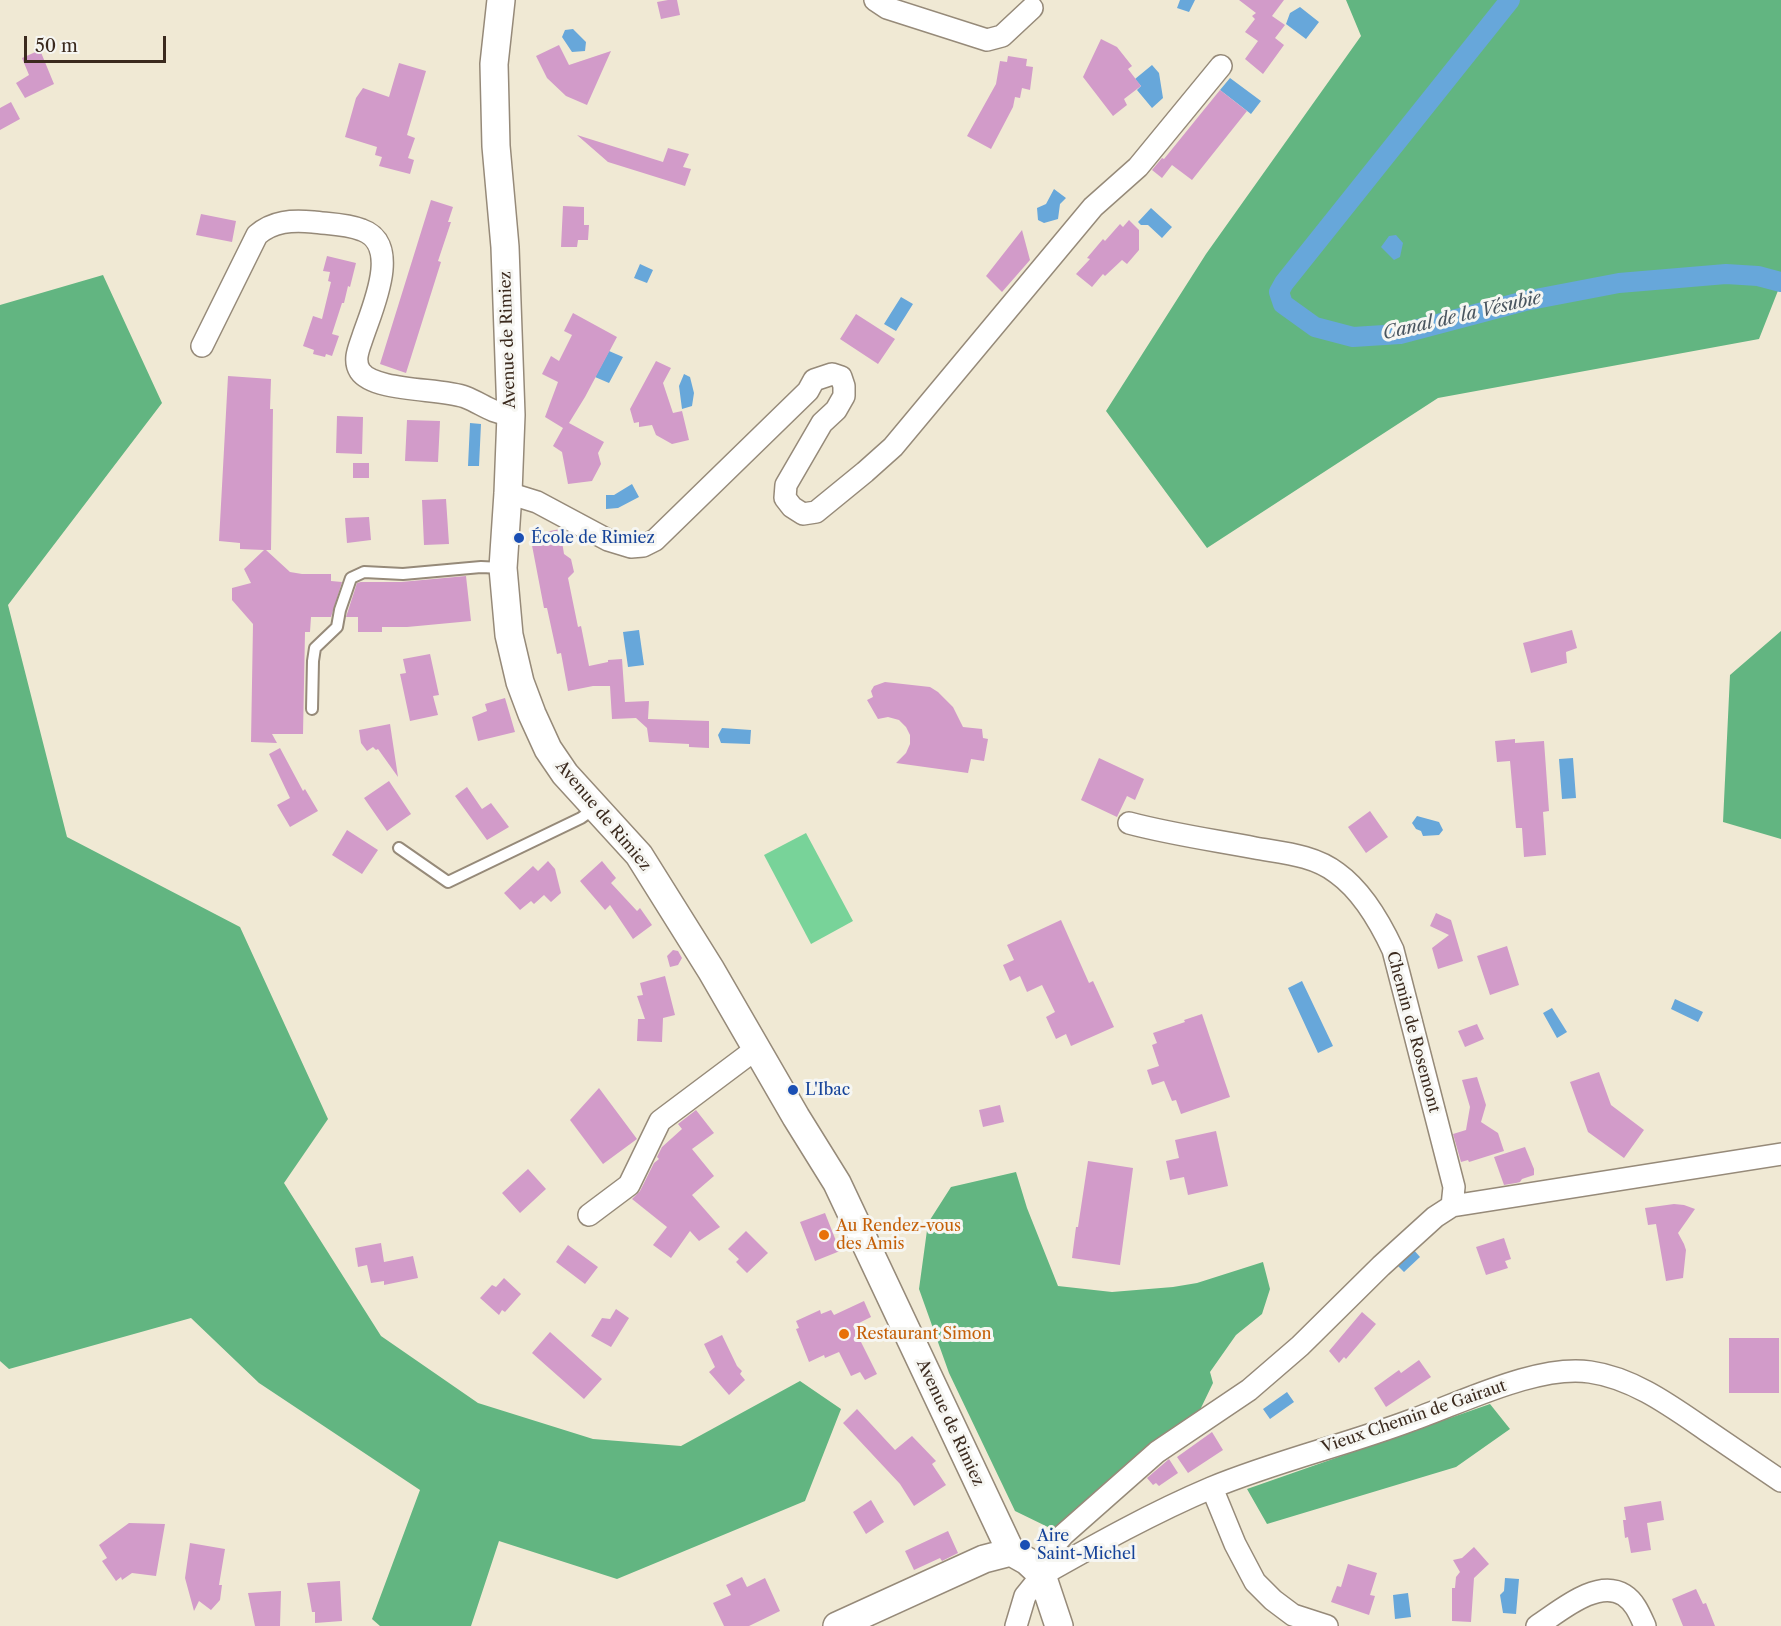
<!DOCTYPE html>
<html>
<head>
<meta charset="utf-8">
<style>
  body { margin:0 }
  #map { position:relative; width:1781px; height:1626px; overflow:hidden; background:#f0e9d4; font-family:"Libre Caslon Text",serif }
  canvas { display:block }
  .scale { position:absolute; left:24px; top:36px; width:142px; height:27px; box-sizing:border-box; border:3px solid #3b2a1e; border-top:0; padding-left:8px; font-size:18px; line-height:21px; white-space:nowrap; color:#3b2a1e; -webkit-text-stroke:4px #f6f6f2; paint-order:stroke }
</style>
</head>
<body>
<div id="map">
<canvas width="1781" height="1626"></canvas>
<div class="scale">50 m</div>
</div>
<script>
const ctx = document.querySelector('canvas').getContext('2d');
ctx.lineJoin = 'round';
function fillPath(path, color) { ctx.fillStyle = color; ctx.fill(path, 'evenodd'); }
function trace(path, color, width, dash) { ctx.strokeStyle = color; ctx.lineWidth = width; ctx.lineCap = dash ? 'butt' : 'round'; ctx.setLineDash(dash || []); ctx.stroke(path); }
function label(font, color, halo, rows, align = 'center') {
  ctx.font = font + ' "Libre Caslon Text",serif'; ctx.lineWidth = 6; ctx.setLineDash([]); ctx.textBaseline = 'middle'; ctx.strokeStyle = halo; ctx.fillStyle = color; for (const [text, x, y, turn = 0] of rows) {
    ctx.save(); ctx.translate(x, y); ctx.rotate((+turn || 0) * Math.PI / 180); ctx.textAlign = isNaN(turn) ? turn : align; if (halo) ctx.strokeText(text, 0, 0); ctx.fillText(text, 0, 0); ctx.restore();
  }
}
const green = new Path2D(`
  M806 833 853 921 811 944 764 855Z`);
const forest = new Path2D(`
  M1346 0H1781V283L1759 339 1438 398 1207 548 1106 411 1206 254 1361 36Z
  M103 275 162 403 8 605 67 837 240 927 328 1119 284 1183 381 1336 478 1403 593 1439 681 1446 800 1381 841 1409 805 1501 617 1579 499 1541 471 1626H380L372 1619 420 1490 259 1383 191 1318 9 1369 0 1361V305Z
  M1781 631V839L1723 822 1730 675Z
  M1016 1172 1027 1208 1058 1286 1112 1292 1173 1287 1197 1283 1263 1262 1270 1289 1262 1314 1236 1335 1210 1372 1213 1383 1200 1410 1064 1526 1052 1529 1015 1511 949 1373 919 1289 928 1223 951 1187Z
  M1490 1404 1510 1429 1456 1467 1267 1524 1247 1489Z`);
const water = new Path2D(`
  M1180 0H1195L1189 12 1177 8Z
  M1300 7 1319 22 1306 39 1286 24 1290 13Z
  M573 29 586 42 585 51 572 52 562 37 565 30Z
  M1152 65 1159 73 1163 98 1152 108 1137 90 1141 86 1135 79Z
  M1230 78 1261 101 1251 114 1220 90Z
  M1054 189 1066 198 1060 204 1058 219 1044 223 1038 220 1037 208 1046 204Z
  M1151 208 1172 227 1162 238 1148 225H1141L1138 222Z
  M1396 235 1403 243 1400 257 1394 260 1381 247 1389 236Z
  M640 264 653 270 647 283 634 278Z
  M901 297 913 304 896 331 884 324Z
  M609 351 623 357 609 383 595 377Z
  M684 374 690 377 694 393 692 406 682 409 679 386Z
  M470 423 481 424 479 466H468Z
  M632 484 639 497 618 508 606 509V495H614Z
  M639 630 644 665 628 667 623 632Z
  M722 728 751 730 750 744 721 743 718 735Z
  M1573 758 1576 798 1562 799 1559 759Z
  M1417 816 1439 822 1443 830 1439 835 1423 836 1421 831 1416 829 1412 823Z
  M1302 981 1333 1046 1318 1053 1288 988Z
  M1675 999 1703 1012 1698 1022 1671 1009Z
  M1552 1008 1567 1032 1557 1038 1543 1013Z
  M1413 1249 1420 1257 1404 1272 1397 1265Z
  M1287 1392 1294 1402 1270 1419 1263 1409Z
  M1505 1578 1519 1579 1516 1614 1503 1613 1500 1595 1504 1591Z
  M1408 1593 1411 1617 1395 1619 1393 1595Z`);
const canal = new Path2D(`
  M1510 0 1284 283 1279 292 1283 304 1315 327 1353 337 1400 334 1525 301 1619 283 1726 274 1758 276 1781 282`);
const building = new Path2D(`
  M668 0H677L680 15 661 19 657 2Z
  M1239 0H1284L1272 16 1285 25 1275 38 1284 45 1263 74 1245 59 1258 41 1245 32 1255 19 1252 16 1256 13Z
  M1101 39 1117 47 1132 66 1128 69 1141 86 1124 99 1127 105 1113 116 1083 77Z
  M559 45 569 65 611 51 587 105 566 96 547 78 536 56Z
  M40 50 54 84 25 98 16 83 29 75 22 58Z
  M1008 56 1027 59 1026 66 1033 67 1030 90 1022 88 1020 98 1015 97 1013 107 991 149 967 136 996 84 1000 61 1007 62Z
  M399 63 426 71 407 135 415 138 408 158 414 160 410 174 379 166 382 157 375 155 377 147 345 137 356 98 363 88 389 97Z
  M1220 90 1247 111 1192 180 1172 165 1162 178 1152 170 1162 158 1164 159Z
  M11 102 20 119 0 130V108Z
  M577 135 663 162 668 148 689 154 683 167 691 169 685 186 608 162Z
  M431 200 453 207 448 222H451L438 261 441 262 406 373 380 364Z
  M563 206 584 207V225H589L588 240H578L577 247H561Z
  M201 214 236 221 232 242 196 235Z
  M1129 220 1139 230V250L1127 264 1122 260 1105 276 1103 274 1092 287 1076 274 1090 259 1087 258 1103 239 1105 241 1120 224 1123 227Z
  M1022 230 1030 260 1002 292 986 276Z
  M327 256 356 263 350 287 348 286 344 303H342L332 334 339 336 332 356 326 354 325 357 313 354 314 350 303 346 313 316 322 319 331 282 328 281 330 272 323 271Z
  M573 313 617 337 585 397 569 423 604 442 598 453 601 464 592 481 568 484 562 452 553 446 563 428 545 417 558 382 542 374 551 356 559 361 572 335 564 331Z
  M856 314 895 339 878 364 840 339Z
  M656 361 671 368 663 383 673 413 682 411 689 440 672 444 656 435 652 425 639 427V422L634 423 630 409Z
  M228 376 271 379 270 409H273L271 550H266L290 572 302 574H331V581L342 582 331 617H311L310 632H305L303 734H272L277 743 251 742 253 624 232 600V588L251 583 244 569 264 550 240 549V543L219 541Z
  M337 416 363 417 362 454 336 453Z
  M407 420 440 421 438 462 405 461Z
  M353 463H369V478H353Z
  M446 499 449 544 424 545 422 500Z
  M369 517 371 540 347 543 345 518Z
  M560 529 564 554 571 559 574 572 568 578 578 627 581 626 589 666 608 662V660L622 659 625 702 649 701 648 719 709 721V748L689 747V744L649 742 647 728 636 718 612 719 610 686H593L568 691 561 653 557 654 547 608H544L530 535Z
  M466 576 471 621 407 627H382V632H358V617H346L357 583 361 582H401Z
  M1572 630 1577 648 1566 652 1567 663 1531 673 1523 643Z
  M430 654 439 695 433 696 438 715 410 721 400 674 406 673 403 659Z
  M885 682 930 687 938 692 953 707 963 727 982 729 983 738 988 739 984 761 971 759 968 773 896 763 906 753 910 744V735L906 727 899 720 888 717 878 719 867 700 873 697 871 691 874 686Z
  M505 698 515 732 478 741 472 717 487 711 485 704Z
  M390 724 398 777 378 749 376 750 373 747 367 751 361 743 359 730Z
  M1515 739V743L1544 741 1549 811 1543 812 1546 855 1524 857 1522 828H1516L1510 761 1497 762 1495 741Z
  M280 748 303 791 305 789 318 811 290 827 277 805 290 798 269 754Z
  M1099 758 1144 779 1135 800 1127 796 1117 817 1081 800Z
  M389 781 411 814 387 831 364 798Z
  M467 787 482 809 491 803 509 827 487 840 455 796Z
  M1370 811 1388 837 1366 853 1348 827Z
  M347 830 378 850 362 874 332 855Z
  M548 861 555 869 561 893 551 902 544 895 534 904 531 901 520 910 504 893 533 866 538 871Z
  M602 861 616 878 611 883 637 911 640 908 652 925 633 939 610 905 605 910 580 881Z
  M1436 913 1451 920 1463 961 1438 969 1432 948 1449 935 1430 926Z
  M1061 920 1089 983 1093 981 1114 1027 1071 1046 1066 1034 1056 1039 1046 1017 1055 1012 1042 985 1027 992 1020 976 1010 981 1003 965 1014 960 1007 945Z
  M1507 946 1519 985 1490 995 1477 956Z
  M673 950 678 951 682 958 678 965 670 967 667 956Z
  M665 976 675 1015 663 1018 662 1042 637 1041 638 1019H645L637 996 643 995 640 983Z
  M1202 1014 1230 1097 1181 1114 1176 1100 1172 1101 1164 1081 1152 1085 1147 1070 1159 1066 1152 1045 1157 1043 1153 1033 1185 1022 1184 1020Z
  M1477 1024 1484 1039 1465 1047 1458 1031Z
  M1599 1072 1611 1105 1644 1130 1624 1158 1588 1132 1570 1082Z
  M1477 1077 1486 1105 1481 1122 1498 1133 1504 1151 1469 1162 1468 1160 1461 1162 1453 1134 1466 1130 1470 1107 1462 1080Z
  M599 1088 637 1139 603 1164 570 1120Z
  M1000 1105 1004 1122 983 1127 979 1110Z
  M696 1110 714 1133 692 1149 714 1176 692 1195 720 1227 699 1241 690 1231 671 1258 653 1245 667 1227 632 1199 640 1191 654 1163 659 1159 657 1157 662 1147 682 1129 678 1124Z
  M1216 1131 1228 1186 1188 1195 1184 1177 1170 1180 1166 1161 1179 1158 1175 1140Z
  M1525 1147 1534 1169V1175L1522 1179 1520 1182 1516 1183 1504 1185 1494 1157Z
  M1088 1161 1133 1168 1120 1265 1072 1258 1076 1227H1078Z
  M528 1169 546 1189 520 1213 502 1193Z
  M1674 1204 1684 1205 1695 1209 1678 1233 1684 1244 1686 1250 1683 1278 1666 1281 1656 1224 1648 1225 1645 1208Z
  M825 1213 840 1251 815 1261 800 1222Z
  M746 1231 768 1253 747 1273 736 1262 739 1259 728 1249Z
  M1504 1238 1511 1259 1505 1261 1508 1268 1486 1275 1476 1247Z
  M381 1243 384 1262 413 1256 418 1278 384 1285V1281L371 1283 367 1265 358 1267 355 1248Z
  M568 1245 598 1267 585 1284 556 1262Z
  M504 1278 521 1294 505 1312 502 1310 499 1315 480 1298 492 1285 496 1287Z
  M864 1301 871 1317 853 1326 877 1374 865 1380 860 1372 851 1376 839 1352 825 1358 824 1355 809 1362 796 1329 799 1328 796 1321 820 1310 821 1314 831 1310 834 1315Z
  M616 1309 629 1318 611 1347 591 1336 602 1318 610 1319Z
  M1362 1312 1376 1324 1346 1359 1344 1357 1339 1363 1329 1351Z
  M550 1332 602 1379 584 1399 532 1353Z
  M722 1335 737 1366 742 1371 740 1374 745 1380 729 1395 709 1372 715 1367 704 1344Z
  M1729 1338H1779V1393H1729Z
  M1419 1360 1431 1377 1386 1407 1374 1388 1399 1370 1401 1373Z
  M857 1409 895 1450 912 1436 936 1461 932 1464 946 1485 914 1506 900 1484 843 1423Z
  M1212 1432 1223 1450 1188 1473 1177 1457Z
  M1169 1459 1178 1473 1159 1486 1156 1483 1153 1485 1147 1478Z
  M871 1500 884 1522 866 1534 853 1512Z
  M1661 1501 1664 1520 1647 1523 1651 1550 1631 1553 1628 1537 1625 1538 1623 1520H1626L1624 1507Z
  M129 1523 165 1524 156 1576 132 1573 122 1580 121 1577 116 1581 102 1561 107 1558 99 1545Z
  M948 1531 958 1553 942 1561 940 1558 914 1570 905 1551Z
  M190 1543 225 1549 219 1585H222L220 1600 211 1610 199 1601 194 1611 185 1578Z
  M1474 1547 1489 1564 1474 1578 1471 1622 1452 1621V1588H1455L1456 1577 1460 1572 1453 1560 1462 1558Z
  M1348 1564 1377 1573 1370 1595 1375 1596 1369 1615 1331 1602 1337 1586 1341 1587Z
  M742 1577 747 1587 765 1578 780 1611 749 1626H724L713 1603 731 1595 726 1585Z
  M340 1581 342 1621 315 1623V1612H312L307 1583Z
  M1696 1589 1703 1604 1706 1603 1715 1626H1683L1672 1599Z
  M281 1591 280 1626H255L248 1593Z`);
const service = new Path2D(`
  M312 709 313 661 315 648 337 627 340 610 351 578 364 572 403 574 481 567 502 568
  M399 848 448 882 581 818 595 808`);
const minor = new Path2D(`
  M875 0 887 8 987 40 1002 36 1032 8
  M202 346 257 235C273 221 292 220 313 222 329 224 347 224 362 230 402 244 372 309 363 336 359 348 353 360 360 371 374 392 441 388 465 397 483 404 489 412 511 415
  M508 493 537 502 608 540 631 547 643 546 655 540 808 391 814 380 832 374 841 377 844 386V396L836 410 822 423 786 485 785 498 792 507 803 514 816 512 865 472 893 447 1093 207 1138 167 1221 66
  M1129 823C1170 834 1213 840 1255 848 1283 853 1314 855 1337 873 1362 891 1380 922 1393 950L1454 1187 1452 1206
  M589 1215 629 1185 660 1121 756 1049
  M1212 1488 1235 1544 1255 1582 1273 1600 1293 1615 1327 1626
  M1042 1575C1097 1544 1152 1513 1211 1488 1276 1461 1346 1445 1412 1420 1461 1403 1538 1364 1590 1372 1633 1378 1671 1406 1706 1430 1731 1447 1756 1464 1781 1481
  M1016 1626 1025 1596 1042 1575 1049 1551 1063 1535 1157 1452 1249 1390 1300 1346 1381 1266 1435 1217 1452 1206 1781 1154
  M1537 1626C1559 1612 1597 1578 1624 1595 1635 1602 1640 1615 1645 1626`);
const tertiary = new Path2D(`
  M501 0 494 64 496 146 505 247 511 415 508 493 503 568 509 635 520 682 532 714 548 749 565 774 639 855 711 970 796 1117 837 1183 1011 1552
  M837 1626 984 1559 1011 1552 1027 1561 1042 1575 1059 1626`);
const markers = [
  [519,538,6,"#1a4fb4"],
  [793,1090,6,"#1a4fb4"],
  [824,1235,6,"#e8710a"],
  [844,1334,6,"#e8710a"],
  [1025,1545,6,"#1a4fb4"]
];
const streetNames = [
  ["Avenue de Rimiez",508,340,-92],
  ["Avenue de Rimiez",603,816,50],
  ["Chemin de Rosemont",1413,1032,75],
  ["Vieux Chemin de Gairaut",1414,1417,-19],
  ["Avenue de Rimiez",950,1423,65]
];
const transitNames = [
  ["École de Rimiez",531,538],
  ["L'Ibac",805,1090],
  ["Aire",1037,1536],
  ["Saint-Michel",1037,1554]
];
const foodNames = [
  ["Au Rendez-vous",836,1226],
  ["des Amis",836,1244],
  ["Restaurant Simon",856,1334]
];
const waterNames = [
  ["Canal de la Vésubie",1462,316,-13]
];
fillPath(green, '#78d399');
fillPath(forest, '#62b581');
fillPath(water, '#67a7da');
trace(canal, '#67a7da', 20);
fillPath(building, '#d29bc9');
trace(service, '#968a79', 14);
trace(minor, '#968a79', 24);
trace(tertiary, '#968a79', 30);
trace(service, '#fff', 10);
trace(minor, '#fff', 21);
trace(tertiary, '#fff', 27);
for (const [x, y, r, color] of markers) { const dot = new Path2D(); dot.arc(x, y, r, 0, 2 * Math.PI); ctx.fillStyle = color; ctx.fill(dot); trace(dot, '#f6f6f2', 2); }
label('16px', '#3b2a1e', '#f6f6f2', streetNames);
label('16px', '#164399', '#f6f6f2', transitNames, 'left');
label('16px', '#c56008', '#f6f6f2', foodNames, 'left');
label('italic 18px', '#4a5660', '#f6f6f2', waterNames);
</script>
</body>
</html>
